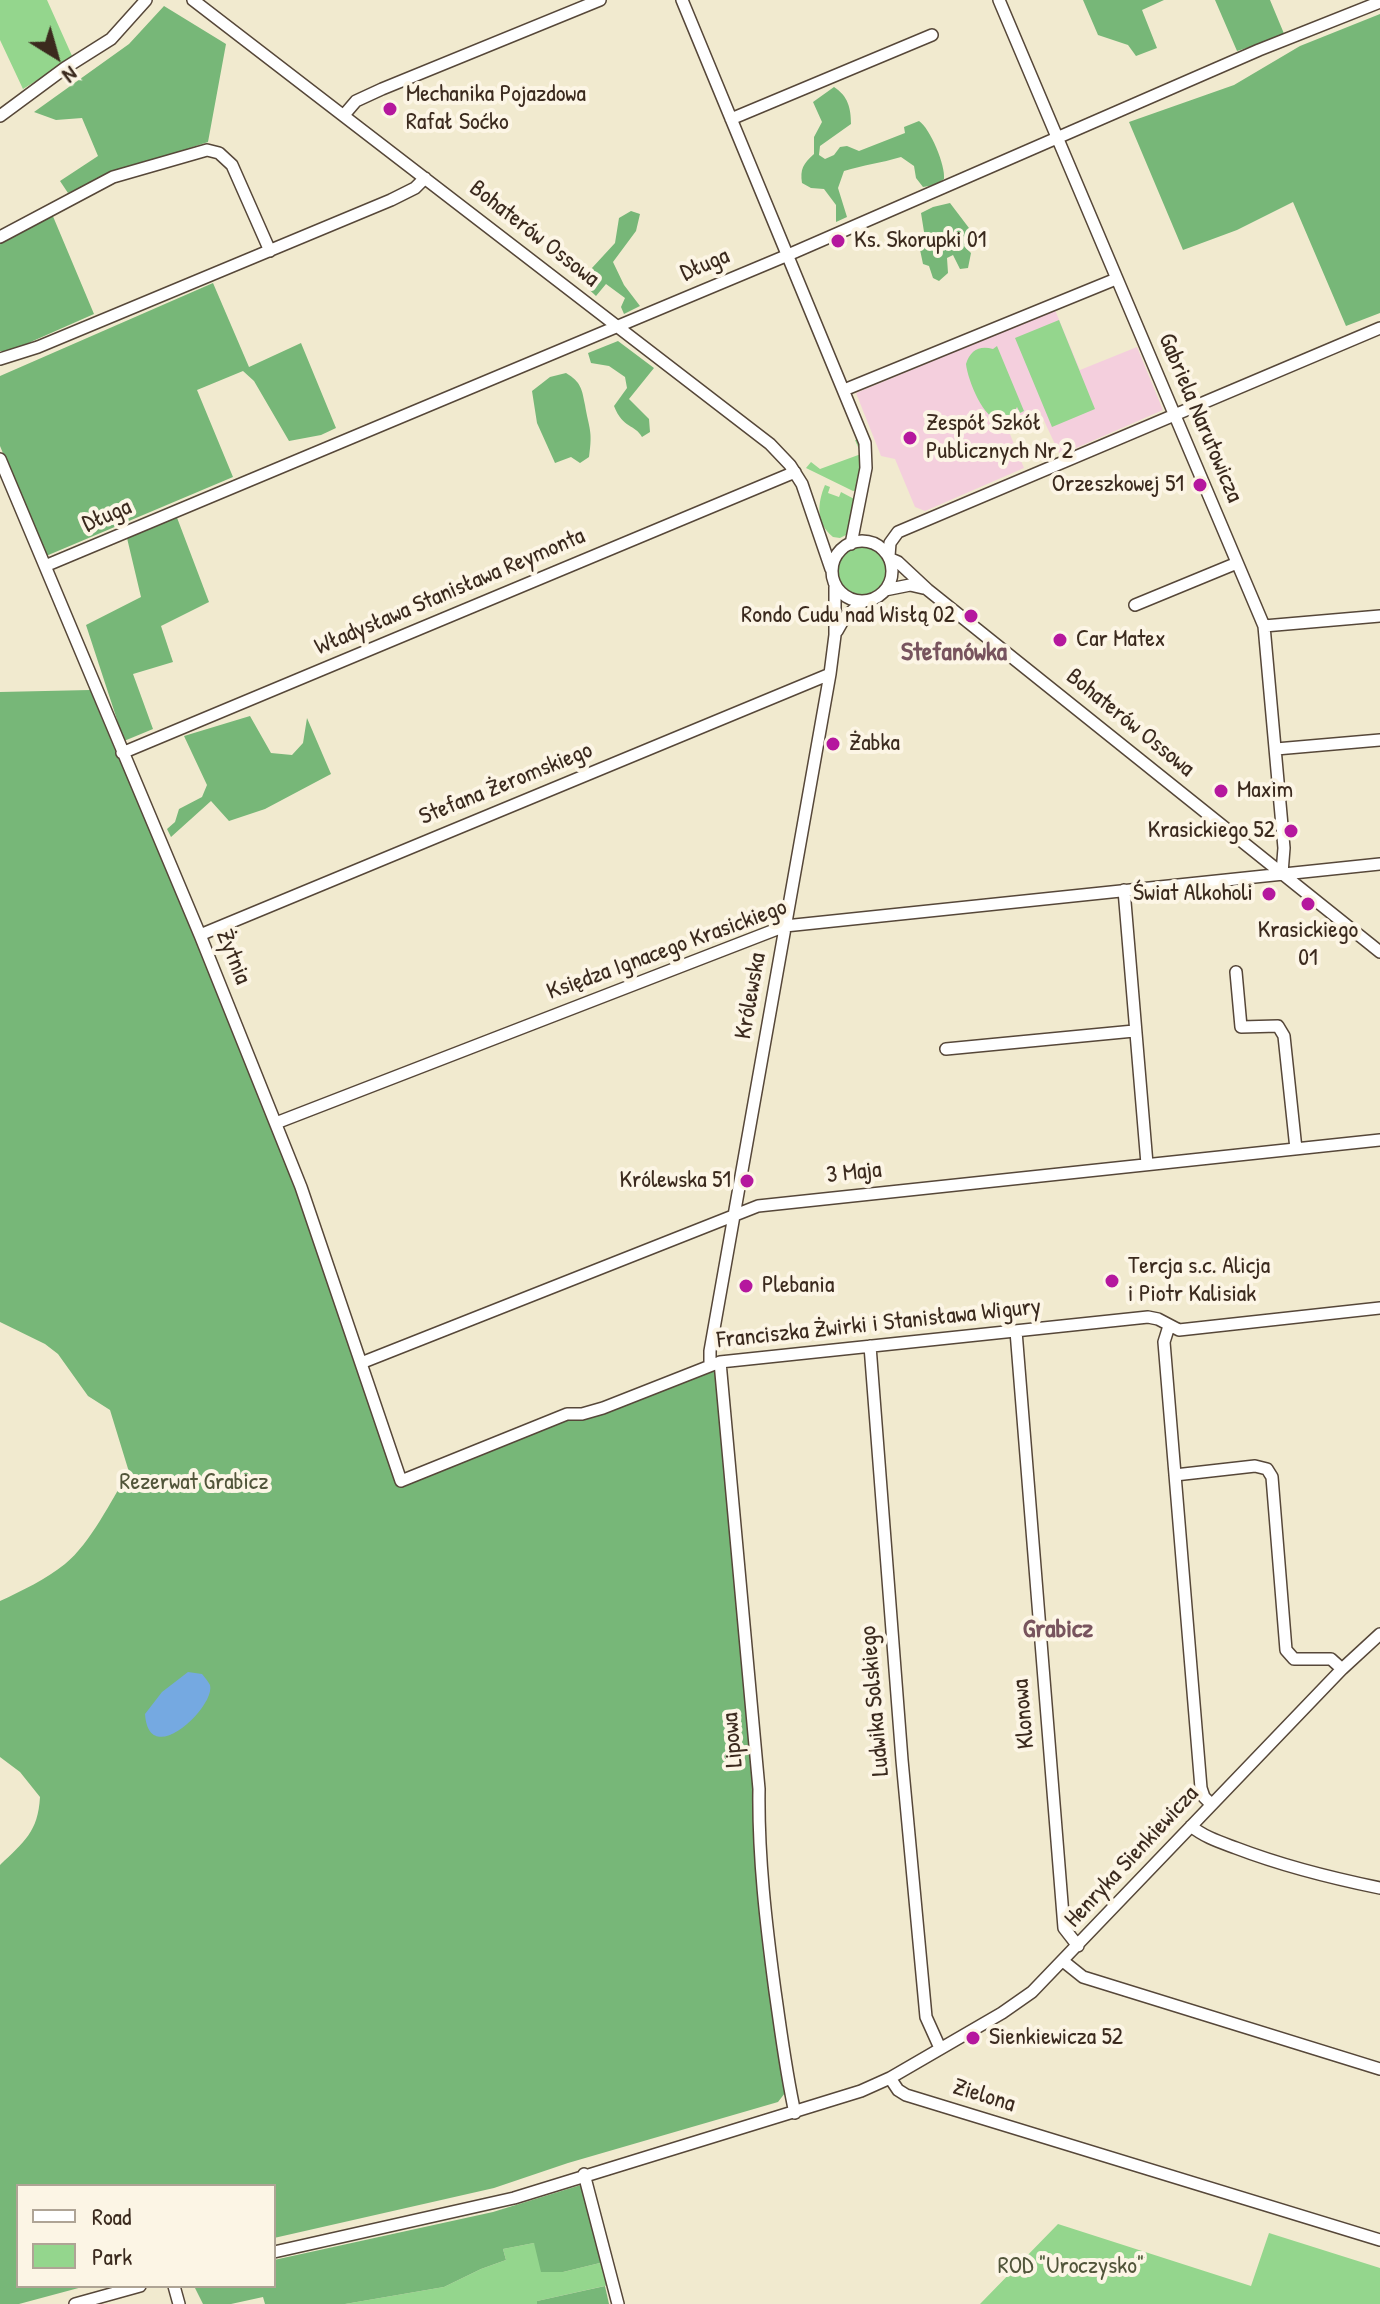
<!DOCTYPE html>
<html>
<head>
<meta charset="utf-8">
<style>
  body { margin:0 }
  #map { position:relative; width:1380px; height:2304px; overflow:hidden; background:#f1eacf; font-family:"Patrick Hand",sans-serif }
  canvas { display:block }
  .legend { position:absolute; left:16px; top:2184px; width:260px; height:104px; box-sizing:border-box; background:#fcf5e5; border:2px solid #afa495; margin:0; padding:10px 14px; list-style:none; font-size:24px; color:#3b2a1e }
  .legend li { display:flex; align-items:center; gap:16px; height:40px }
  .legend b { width:40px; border:2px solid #afa495 }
  .north { position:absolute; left:16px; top:16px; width:80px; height:80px; -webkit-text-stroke:6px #fcf5e5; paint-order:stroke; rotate:143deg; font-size:22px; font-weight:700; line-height:32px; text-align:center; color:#3b2a1e }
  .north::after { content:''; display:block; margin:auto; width:28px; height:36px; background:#3b2a1e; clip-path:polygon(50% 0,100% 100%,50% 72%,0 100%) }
</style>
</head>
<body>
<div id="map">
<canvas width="1380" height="2304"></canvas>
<ul class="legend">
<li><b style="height:10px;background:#fff"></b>Road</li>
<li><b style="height:22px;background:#94d68d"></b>Park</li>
</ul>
<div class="north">N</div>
</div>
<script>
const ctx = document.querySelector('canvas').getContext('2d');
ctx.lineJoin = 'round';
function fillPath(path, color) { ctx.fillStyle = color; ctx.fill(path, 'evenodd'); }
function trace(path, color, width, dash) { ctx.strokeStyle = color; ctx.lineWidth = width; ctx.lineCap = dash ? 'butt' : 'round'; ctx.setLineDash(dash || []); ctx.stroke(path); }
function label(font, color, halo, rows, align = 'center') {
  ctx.font = font + ' "Patrick Hand",sans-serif'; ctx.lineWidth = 8; ctx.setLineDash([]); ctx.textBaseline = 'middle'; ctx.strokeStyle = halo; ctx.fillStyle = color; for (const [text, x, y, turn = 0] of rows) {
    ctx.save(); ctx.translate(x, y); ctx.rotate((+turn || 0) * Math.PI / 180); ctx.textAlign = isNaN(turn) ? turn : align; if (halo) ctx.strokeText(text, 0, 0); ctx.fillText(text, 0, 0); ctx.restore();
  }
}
const built = new Path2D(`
  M1055 310 1080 370 1137 347 1163 410 1060 455 1040 412 1007 427 1024 468 925 511 915 507 895 459 881 456 856 393Z`);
const green = new Path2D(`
  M0 0H47L73 58 23 89 0 40Z
  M1059 320 1095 409 1052 427 1015 338Z
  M997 346 1024 411 1020 413 1017 407C995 449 968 384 966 364 970 350 980 345 993 349Z
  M859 439 864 457 858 490 853 491 806 468 811 462 820 469 861 454 855 440Z
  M825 485 830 487 828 493 839 497 841 492 856 500 848 534 840 538 833 537C816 523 817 504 825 485Z
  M835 572a26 26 0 1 1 52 0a26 26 0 1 1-52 0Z
  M1058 2224 1251 2286 1269 2233 1380 2268V2304H980Z
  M534 2243 563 2272 604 2262 609 2285 537 2301V2304H345L444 2287 481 2269 506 2260 503 2249Z`);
const forest = new Path2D(`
  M1083 0H1164L1142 10 1157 48 1136 56 1128 45 1098 35Z
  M1215 0H1270L1285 36 1237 51Z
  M164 6 226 44 208 142 108 175 68 193 60 181 98 156 82 118 56 120 34 112 129 44Z
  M1380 14V313L1346 326 1293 202 1237 230 1183 250 1129 122 1234 85 1300 46Z
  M834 87C848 96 851 108 851 124L820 146 819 155 825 159 834 155 840 147 847 146 859 151 905 133 904 127 919 121C930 128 946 166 944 179L935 185 923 187 916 178 914 166 901 157C881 163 863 165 844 171L838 188 847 217 836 222V205L824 189 811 188 802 183C800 169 803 164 814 154V137L822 122 813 102Z
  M950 203 972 232 964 246 971 253 968 268 960 269 953 255 947 258 948 273 939 281 933 278 929 266 923 264 919 245 925 238 921 213 933 207Z
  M631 211 640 214 636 231 613 262 624 285 640 306 624 314 621 307 625 298 606 284 596 296 580 281 615 243 619 218Z
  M52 214 94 314 8 352 0 351V241Z
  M213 283 249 367 301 343 336 428 321 435 289 441 254 381 243 371 197 390 233 477 46 556 0 446V376Z
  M618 341 654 368 629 399 649 419 650 432 642 437C635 424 623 429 614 406L627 388 625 377 609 366 591 363 588 353Z
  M566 373C581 382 582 389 585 405 589 429 593 430 589 457L580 463 571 457 555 463 537 423 532 391 550 377Z
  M176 515 209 602 161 626 173 662 133 674 153 729 124 741 86 625 141 597 127 538Z
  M90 690 115 750 207 941 296 1186 397 1485 564 1419 717 1367 785 2093 778 2102 568 2163 494 2188 274 2238V2186H18V2286H86L19 2304H0V1865C24 1842 38 1832 40 1797L20 1772 0 1757V1601C22 1591 46 1579 65 1564 91 1543 111 1500 129 1472L110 1410 88 1396 58 1354 45 1344 0 1322V692Z
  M250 716 271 753 292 755 303 743 307 718 331 774 265 809 229 821 211 801 171 837 167 829 175 822 179 809 202 797 207 785 184 736Z
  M584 2184 604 2262 563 2272H541L534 2243 503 2249 506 2260 481 2269 444 2287 345 2304H265L263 2297 231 2304H203L194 2286H274V2260L493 2212Z
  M605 2286 609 2304H537V2301Z`);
const water = new Path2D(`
  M188 1672 202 1674C205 1678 208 1681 210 1685 216 1706 149 1771 145 1714L162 1692Z`);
const minor = new Path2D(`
  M193 0 770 444 790 465 802 484 831 569
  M682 0 865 443 866 468 851 544
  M999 0 1264 626 1284 848 1282 873
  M344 115 356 101 382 89 600 0
  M0 116 65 68 111 39 146 0
  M731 119 932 35
  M0 237 113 177 207 150 219 153 232 165 270 251
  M0 359 38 347 391 200 415 188 425 178
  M844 390 1116 279
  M0 459 200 935 301 1187 401 1481 567 1414H582L603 1408 720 1362 1148 1317 1158 1319 1179 1330 1380 1308
  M832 571a30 30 0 1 1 60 0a30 30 0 1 1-60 0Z
  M889 556 890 543 898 532 1380 328
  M891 559 898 562 928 590 1380 952
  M45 566 788 255 1259 50 1380 2
  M885 590 910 585 923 588
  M1135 605 1237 563
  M1264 626 1380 616
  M837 631 845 617 864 601
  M1276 749 1380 740
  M122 753 795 472
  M1124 890 1147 1164
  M200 935 830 674
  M1236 972 1241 1027 1278 1026 1284 1036 1296 1149
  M946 1049 1134 1031
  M276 1123 785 926 1380 864
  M1169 1326 1164 1342 1201 1788 1204 1797 1211 1804
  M1016 1331 1064 1928 1078 1946
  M870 1346 902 1760 926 2017 940 2048
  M720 1362 759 1789C758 1856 766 1924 775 1991 781 2032 786 2073 795 2113
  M361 1363 758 1206 1380 1140
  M710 1364V1351L830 674 835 635V587
  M1175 1475 1255 1466 1267 1469 1272 1477 1286 1650 1294 1659H1331L1342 1669
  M1191 1826C1204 1837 1220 1842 1236 1848 1283 1866 1331 1878 1380 1888
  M1063 1961 1083 1977 1380 2069
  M890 2078 898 2090 906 2095 1380 2240
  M584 2174 618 2304
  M274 2252 514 2198 861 2091 890 2078 1002 2013 1032 1992 1342 1669 1380 1634
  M174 2286 179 2304
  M75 2304 140 2286`);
const markers = [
  [390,109,8,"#b5179e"],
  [838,241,8,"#b5179e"],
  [910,438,8,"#b5179e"],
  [1200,485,8,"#b5179e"],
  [971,616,8,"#b5179e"],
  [1060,640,8,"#b5179e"],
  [833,744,8,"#b5179e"],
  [1221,791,8,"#b5179e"],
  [1291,831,8,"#b5179e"],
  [1269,894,8,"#b5179e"],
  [1308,904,8,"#b5179e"],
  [747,1181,8,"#b5179e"],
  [1112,1281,8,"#b5179e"],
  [746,1286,8,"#b5179e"],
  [973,2038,8,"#b5179e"]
];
const poiNames = [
  ["Mechanika Pojazdowa",406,95],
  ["Rafał Soćko",406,123],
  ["Ks. Skorupki 01",854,241],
  ["Zespół Szkół",926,424],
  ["Publicznych Nr 2",926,452],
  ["Orzeszkowej 51",1184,485,"right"],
  ["Rondo Cudu nad Wisłą 02",955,616,"right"],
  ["Car Matex",1076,640],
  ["Żabka",849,744],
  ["Maxim",1237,791],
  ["Krasickiego 52",1275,831,"right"],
  ["Świat Alkoholi",1253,894,"right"],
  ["Krasickiego",1308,931,"center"],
  ["01",1308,959,"center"],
  ["Królewska 51",731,1181,"right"],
  ["Tercja s.c. Alicja",1128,1267],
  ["i Piotr Kalisiak",1128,1295],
  ["Plebania",762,1286],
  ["Sienkiewicza 52",989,2038]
];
const streetNames = [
  ["Bohaterów Ossowa",534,234,38],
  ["Długa",705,265,-23],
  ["Gabriela Narutowicza",1200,418,67],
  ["Długa",107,516,-23],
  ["Władysława Stanisława Reymonta",450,592,-23],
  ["Bohaterów Ossowa",1130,723,39],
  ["Stefana Żeromskiego",506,784,-22],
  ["Księdza Ignacego Krasickiego",667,950,-20],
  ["Żytnia",233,957,68],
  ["Królewska",751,996,-80],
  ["3 Maja",854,1173,-6],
  ["Franciszka Żwirki i Stanisława Wigury",879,1324,-6],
  ["Ludwika Solskiego",875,1701,-95],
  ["Klonowa",1024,1714,-95],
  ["Lipowa",733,1740,-95],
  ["Henryka Sienkiewicza",1132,1857,-47],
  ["Zielona",984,2096,17]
];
const parkNames = [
  ["Rezerwat Grabicz",194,1483],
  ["ROD \"Uroczysko\"",1071,2267]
];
const neighbourhoodNames = [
  ["Stefanówka",954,653],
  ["Grabicz",1058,1630]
];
fillPath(built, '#f4cfdd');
fillPath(green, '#94d68d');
fillPath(forest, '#77b778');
fillPath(water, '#75a9e1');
trace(minor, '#564739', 14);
trace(minor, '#fff', 11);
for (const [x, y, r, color] of markers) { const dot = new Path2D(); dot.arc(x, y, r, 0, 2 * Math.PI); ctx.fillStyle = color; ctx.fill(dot); trace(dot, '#fcf5e5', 3); }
label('24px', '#3b2a1e', '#fcf5e5', poiNames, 'left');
label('24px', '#3b2a1e', '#fcf5e5', streetNames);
label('24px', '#51553a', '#fcf5e5', parkNames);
label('bold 26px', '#78545e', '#fcf5e5', neighbourhoodNames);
</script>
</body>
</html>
